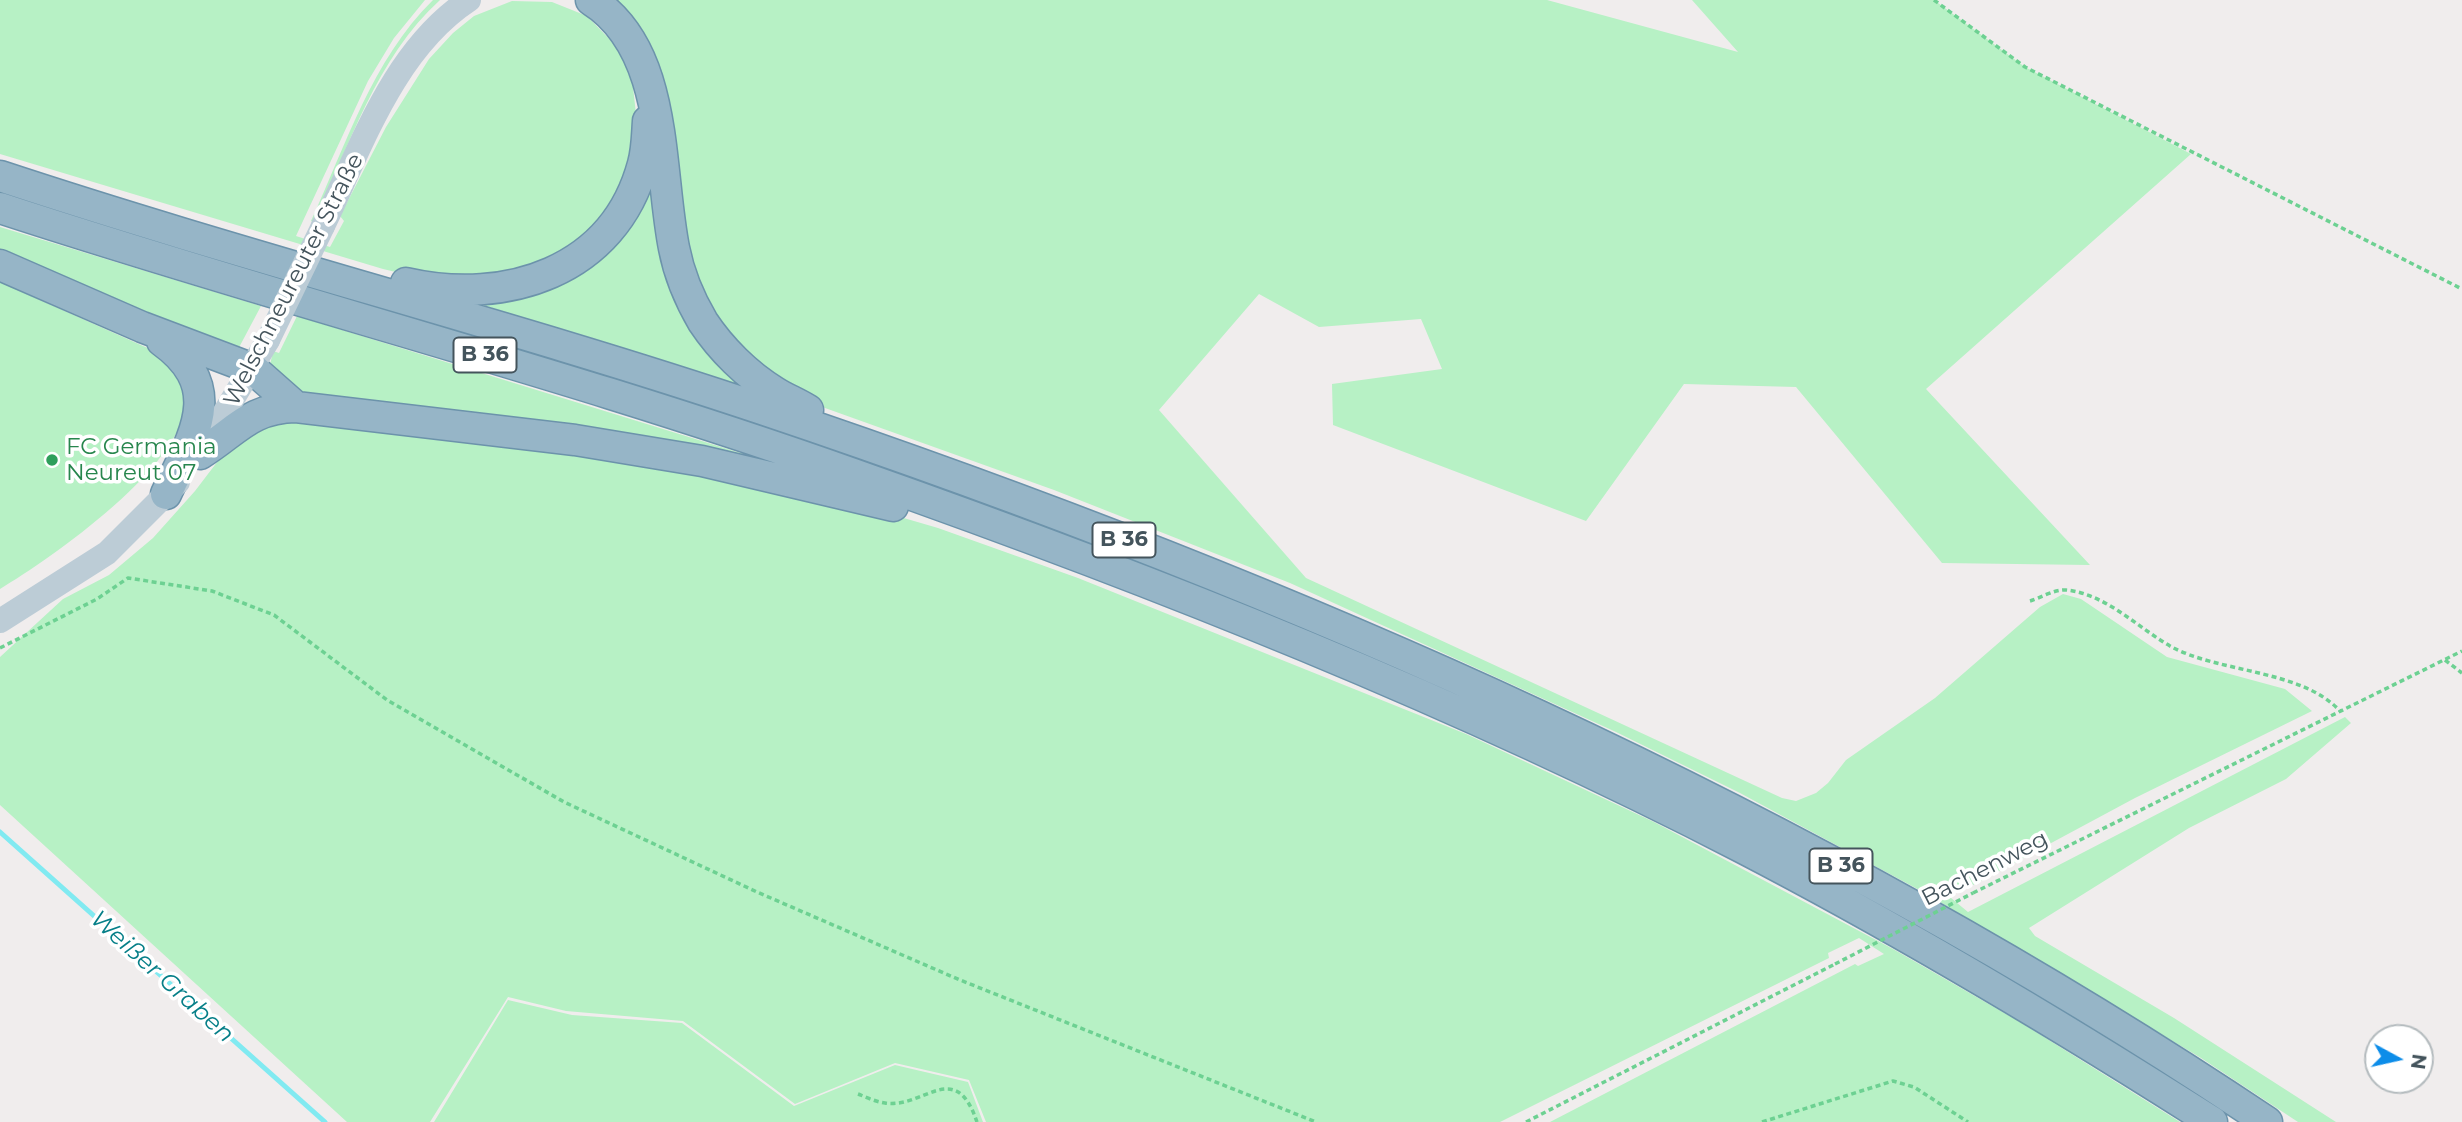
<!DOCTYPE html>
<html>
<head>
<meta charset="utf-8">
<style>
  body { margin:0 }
  #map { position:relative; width:2462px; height:1122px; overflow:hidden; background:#f0eded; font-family:Montserrat,sans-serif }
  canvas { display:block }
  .north { position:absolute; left:2364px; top:1024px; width:70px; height:70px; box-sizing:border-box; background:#fff; border:2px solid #b4bbbe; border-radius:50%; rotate:98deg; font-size:19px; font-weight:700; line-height:28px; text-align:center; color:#44545c }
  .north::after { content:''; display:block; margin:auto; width:24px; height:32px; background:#0d8de9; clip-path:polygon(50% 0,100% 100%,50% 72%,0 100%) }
</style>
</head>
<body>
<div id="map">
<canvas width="2462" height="1122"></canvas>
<div class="north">N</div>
</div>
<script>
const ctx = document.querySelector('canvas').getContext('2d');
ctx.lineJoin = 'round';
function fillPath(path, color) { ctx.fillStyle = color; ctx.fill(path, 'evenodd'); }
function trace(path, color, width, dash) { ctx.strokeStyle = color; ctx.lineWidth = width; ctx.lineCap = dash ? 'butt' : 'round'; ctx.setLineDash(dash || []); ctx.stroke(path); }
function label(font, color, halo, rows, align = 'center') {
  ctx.font = font + ' Montserrat,sans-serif'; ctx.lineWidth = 7; ctx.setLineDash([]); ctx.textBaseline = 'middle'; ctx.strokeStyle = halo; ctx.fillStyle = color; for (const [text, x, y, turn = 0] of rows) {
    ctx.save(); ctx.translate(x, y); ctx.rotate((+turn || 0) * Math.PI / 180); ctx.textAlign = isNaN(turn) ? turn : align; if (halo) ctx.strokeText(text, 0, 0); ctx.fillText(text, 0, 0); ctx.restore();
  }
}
const green = new Path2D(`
  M0 0H425L394 38 368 81 296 236 330 247 344 221 340 216 386 127 429 59 453 33 474 16 512 1 552 2 587 16 618 48 632 78 638 132 635 157 599 228 524 275 417 277 383 269 0 154Z
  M433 0H440C376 58 349 146 314 223L311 221C346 145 372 60 433 0Z
  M617 0H1547L1738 52 1692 0H1934L2025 67 2191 154 1926 389 2090 565 1942 563 1796 387 1684 384 1586 521 1333 425 1332 384 1442 369 1421 319 1319 327 1259 294 1159 410 1306 578 1782 798 1796 801 1816 793 1828 783 1846 760 1935 698 2040 607 2063 594 2081 599 2167 657 2285 689 2312 711 2135 798 1973 885 1970 881 1945 893 1968 912 2345 717 2351 723 2286 779 2189 828 2029 928 2035 936 2174 1018 2336 1122H2298L2201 1058 1923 892 1740 793 1616 732 1290 583 1054 490 825 408 758 370 692 286 660 72C651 44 639 20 617 0Z
  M652 163 663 221 754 391 464 299 550 284Z
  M0 189 638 382 896 469 1101 549 0 196Z
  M0 227 261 306 235 355 0 258Z
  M0 282 152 350C167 361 185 376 186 396 191 462 50 559 0 589Z
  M297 316 799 471 307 401 270 365 273 351 279 353Z
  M262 418 500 438 842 500 938 528 1078 578 1466 734 1654 822 1893 949 2020 1022 2180 1122H1550L1855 964 1858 966 1884 954 1859 938 1828 953 1829 958 1500 1122H986L969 1080 895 1063 795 1104 683 1021 566 1011 508 997 430 1122H347L0 805V657L63 599 109 575 153 538 195 491 237 436Z
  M508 1000 572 1015 682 1023 794 1106 895 1065 968 1082 983 1122H434Z`);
const stream = new Path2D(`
  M0 832 325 1122`);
const path = new Path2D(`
  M1934 0 2025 67 2462 289
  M2030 601C2040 598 2055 589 2066 590 2106 594 2137 627 2170 646 2218 673 2301 669 2340 711
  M0 648 97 599 128 578 212 591 274 615 387 700 564 802 757 892 960 980 1316 1122
  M2445 660 2462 673
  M1973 893 2462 651
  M858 1094C866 1097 876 1102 885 1103 924 1109 955 1057 977 1122
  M1526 1122 1835 964
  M1762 1122 1893 1081 1914 1087 1968 1122`);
const secondary = new Path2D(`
  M323 226C361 148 393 50 469 0
  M204 447 268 340
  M0 621 107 553 178 482`);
const trunk = new Path2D(`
  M591 0C669 49 658 168 674 248 679 274 690 300 703 322 721 349 747 375 775 392 786 399 797 403 808 410
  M0 176C251 259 508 324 759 408 1287 585 1803 811 2267 1122
  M0 208C283 301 572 374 853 474 1157 581 1456 700 1743 848 1903 931 2060 1025 2212 1122
  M0 265 142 327 253 369 296 407
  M406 283C506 306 614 272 643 164 647 150 647 135 648 121
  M162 341C227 388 193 436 166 494
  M200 454C237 431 249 408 296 407L575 440 702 461 893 506`);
const pathBridge = new Path2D(`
  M1835 964 1973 893`);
const secondaryBridge = new Path2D(`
  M268 340 323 226`);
const markers = [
  [52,460,7,"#2e9e5b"]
];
const shields = [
  [485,355,63],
  [1124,540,63],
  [1841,866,63]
];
const shieldNames = [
  ["B 36",485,355],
  ["B 36",1124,540],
  ["B 36",1841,866]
];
const streetNames = [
  ["Welschneureuter Straße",294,280,-63],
  ["Bachenweg",1985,869,-27]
];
const leisureNames = [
  ["FC Germania",66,447],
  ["Neureut 07",66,473]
];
const waterNames = [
  ["Weißer Graben",162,977,42]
];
fillPath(green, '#b7f1c5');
trace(stream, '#81eaf1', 5);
trace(trunk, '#6c93ab', 33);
trace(path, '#6dd192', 3.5, [5, 3.5]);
trace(secondary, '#bcccd6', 24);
trace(trunk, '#96b5c7', 30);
trace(pathBridge, '#6dd192', 3.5, [5, 3.5]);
trace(secondaryBridge, '#bcccd6', 24);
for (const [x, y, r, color] of markers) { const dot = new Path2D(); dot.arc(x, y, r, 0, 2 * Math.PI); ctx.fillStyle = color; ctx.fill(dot); trace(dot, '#fff', 2.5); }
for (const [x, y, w] of shields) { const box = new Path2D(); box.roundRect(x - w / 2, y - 17.5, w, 35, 5); ctx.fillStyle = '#fff'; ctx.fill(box); trace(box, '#44545c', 2); }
label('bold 21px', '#44545c', null, shieldNames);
label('23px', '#44545c', '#fff', streetNames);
label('23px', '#27864d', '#fff', leisureNames, 'left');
label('italic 24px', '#067f88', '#fff', waterNames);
</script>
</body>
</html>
